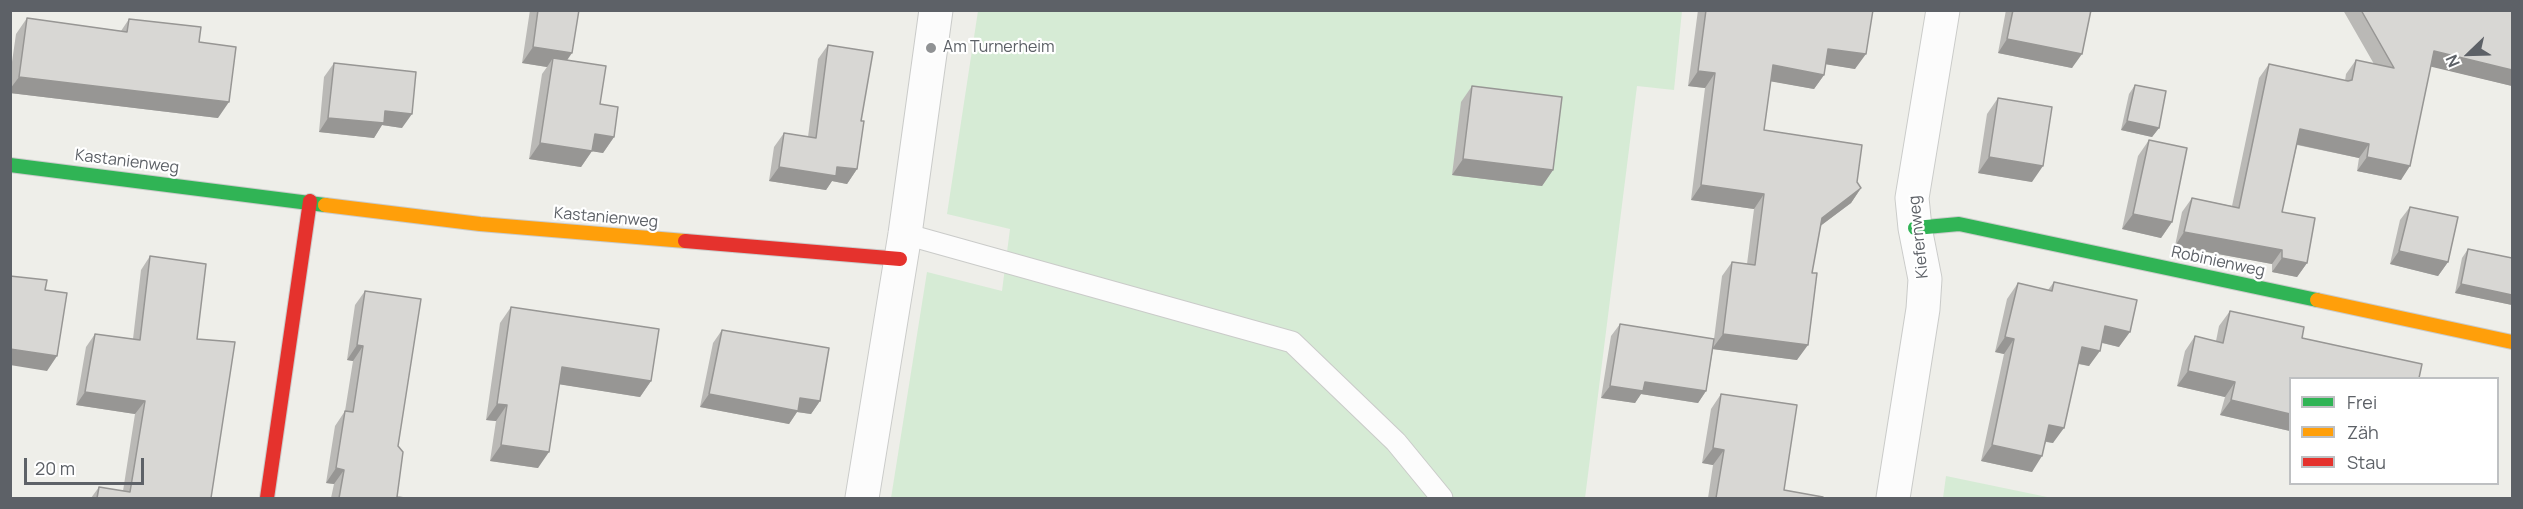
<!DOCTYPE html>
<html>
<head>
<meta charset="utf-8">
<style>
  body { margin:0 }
  #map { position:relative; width:2523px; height:509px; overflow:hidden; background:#eeeee9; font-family:Manrope,sans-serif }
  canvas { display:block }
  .frame { position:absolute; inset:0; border:12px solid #5d6167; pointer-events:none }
  .legend { position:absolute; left:2289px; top:377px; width:210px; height:108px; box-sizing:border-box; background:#fff; border:2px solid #bec0c2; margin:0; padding:8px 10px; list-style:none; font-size:18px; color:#5d6167 }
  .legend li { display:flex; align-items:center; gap:12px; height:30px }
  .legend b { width:30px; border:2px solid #bec0c2 }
  .north { position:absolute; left:2439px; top:24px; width:60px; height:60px; -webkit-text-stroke:4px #fff; paint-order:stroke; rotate:247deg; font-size:16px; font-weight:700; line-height:24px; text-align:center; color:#5d6167 }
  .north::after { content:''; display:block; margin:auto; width:21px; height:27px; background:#5d6167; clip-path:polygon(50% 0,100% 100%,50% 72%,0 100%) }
  .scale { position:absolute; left:24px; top:458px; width:120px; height:27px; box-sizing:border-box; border:3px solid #5d6167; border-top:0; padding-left:8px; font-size:18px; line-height:21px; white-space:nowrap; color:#5d6167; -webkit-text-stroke:4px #fff; paint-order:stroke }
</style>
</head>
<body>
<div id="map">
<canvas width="2523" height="509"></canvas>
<div class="frame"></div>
<ul class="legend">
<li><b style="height:8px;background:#30b455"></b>Frei</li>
<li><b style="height:8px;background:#ff9f0a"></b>Zäh</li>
<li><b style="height:8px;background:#e5322d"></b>Stau</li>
</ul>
<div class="north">N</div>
<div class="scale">20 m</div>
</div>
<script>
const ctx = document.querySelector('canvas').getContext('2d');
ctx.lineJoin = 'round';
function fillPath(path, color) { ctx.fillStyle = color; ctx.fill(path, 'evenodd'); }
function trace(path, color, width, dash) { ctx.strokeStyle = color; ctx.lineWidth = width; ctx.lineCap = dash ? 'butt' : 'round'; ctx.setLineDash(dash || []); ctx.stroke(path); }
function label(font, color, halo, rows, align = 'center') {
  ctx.font = font + ' Manrope,sans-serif'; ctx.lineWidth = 4.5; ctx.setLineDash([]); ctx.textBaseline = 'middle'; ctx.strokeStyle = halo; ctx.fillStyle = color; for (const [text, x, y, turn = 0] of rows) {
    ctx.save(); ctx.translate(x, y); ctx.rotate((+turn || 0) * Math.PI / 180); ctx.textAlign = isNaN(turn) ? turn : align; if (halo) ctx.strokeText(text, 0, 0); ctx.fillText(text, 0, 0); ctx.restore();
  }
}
const green = new Path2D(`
  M978 11H1682L1674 90 1637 86 1585 498H891L927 272 1002 291 1010 229 947 214Z
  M1946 476 2052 498H1943Z`);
const lane = new Path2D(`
  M905 234 1292 342 1396 442 1442 498`);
const street = new Path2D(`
  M862 498 905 234 936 10
  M1893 498 1923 309 1925 279 1915 228 1912 198 1943 10`);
const fast = new Path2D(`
  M10 165 325 205
  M1915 228 1959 224 2317 300`);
const slow = new Path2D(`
  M325 205 480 224 685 241
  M2317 300 2512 342`);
const jam = new Path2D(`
  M685 241 900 259
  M267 498 310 201`);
const wall = new Path2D(`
  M530 10H579L567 60 600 104 614 137 603 153 592 151 581 167 529 159 542 74 547 67 522 63Z
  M1698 10H1873L1855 69 1826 64 1824 75 1814 89 1771 81 1764 130 1857 182 1861 188 1851 203 1820 226 1797 360 1713 349 1706 391 1698 403 1641 394 1635 403 1601 398 1611 336 1620 324 1714 339 1722 276 1732 262 1747 264 1754 209 1691 200 1705 88 1688 86Z
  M2006 10H2091L2072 68 1998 53Z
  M2343 10H2512V86L2431 66 2401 180 2357 171 2359 158 2297 145 2282 212 2307 263 2297 277 2272 272V264L2175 246 2182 212 2192 198 2232 206 2259 78 2269 64 2345 81 2346 74 2356 60 2374 64Z
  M27 18 121 31 129 19 199 42 218 118 10 93V76L16 34Z
  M828 45 861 121 857 169 847 184 832 181 826 190 769 181 774 147 784 133 808 137 818 59Z
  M334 63 402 128 382 125 374 138 319 132 324 77Z
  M2135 85 2159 128 2152 137 2121 130 2129 94Z
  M1472 86 1553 170 1542 186 1452 175 1461 102Z
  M1998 98 2032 182 1978 173 1987 114Z
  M2149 140 2172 222 2161 238 2122 229 2138 156Z
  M2410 207 2448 262 2438 276 2390 264 2400 220Z
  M2468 249 2512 258V305L2455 293 2462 258Z
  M150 256 197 339 211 498H91L99 487 123 491 135 414 76 405 86 347 95 334 133 339 141 270Z
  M2054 282 2119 347 2102 343 2089 366 2078 364 2053 443 2046 442 2032 472 1981 461 2004 354 1995 352 2007 299 2018 283 2048 290Z
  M365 291 398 446 397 497 405 498H331L334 484 326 483 335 426 345 411 353 361 347 360 355 305Z
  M511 307 651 381 640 397 559 384 538 468 490 461 496 421 486 420 500 323Z
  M2230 311 2290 378V431L2220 415 2225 397 2177 386 2185 351 2195 336 2216 341 2219 326Z
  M722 330 820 401 811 414 797 412 789 424 700 407 713 343Z
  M1721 394 1784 490 1823 498H1708L1713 465 1702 463 1711 409Z`);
const shadedWall = new Path2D(`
  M2007 39 2082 54 2072 68 1998 53Z
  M533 47 572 53 561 69 553 58 547 67 522 63Z
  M1828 49 1866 54 1855 69 1818 63Z
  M2434 51 2512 70V86L2424 65Z
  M1773 65 1824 75 1814 89 1763 80Z
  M1698 71 1715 73 1705 88 1688 86Z
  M19 77 229 102 218 118 10 93V89Z
  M385 111 412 114 402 128 382 125 374 138 319 132 328 118Z
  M2127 121 2159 128 2152 137 2121 130Z
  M2300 129 2369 144 2359 158 2290 143Z
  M595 134 614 137 603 153 584 150Z
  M540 143 592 151 581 167 529 159Z
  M1989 157 2043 166 2032 182 1978 173Z
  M2367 157 2410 166 2401 180 2357 171Z
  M1463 159 1553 170 1542 186 1452 175Z
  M779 167H837L857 169 847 184 832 181 826 190 769 181Z
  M1701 185 1764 194 1754 209 1691 200Z
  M1861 188 1851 203 1811 233 1822 218Z
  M2133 214 2172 222 2161 238 2122 229Z
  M2184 232 2282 250 2272 264 2175 246Z
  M2399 251 2448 262 2438 276 2390 264Z
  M2282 258 2307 263 2297 277 2272 272Z
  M2461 284 2512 295V305L2455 293Z
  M2105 326 2130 332 2119 347 2095 341Z
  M1723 334 1808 345 1797 360 1712 349Z
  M2005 337 2014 339 2004 354 1995 352Z
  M357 345 363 346 353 361 347 360Z
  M2082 347 2100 351 2089 366 2071 362Z
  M10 349 57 356 47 371 10 365Z
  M562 367 651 381 640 397 551 383Z
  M2188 371 2235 382 2225 397 2177 386Z
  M1645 382 1706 391 1698 403 1641 394 1635 403 1601 398 1610 386Z
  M85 392 145 401 135 414 76 405Z
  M709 394 800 398 820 401 811 414 797 412 789 424 700 407Z
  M2231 400 2290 414V431L2220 415Z
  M497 404 507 405 496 421 486 420Z
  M2049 425 2064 428 2053 443 2038 440Z
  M501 445 549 452 538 468 490 461Z
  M1992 445 2042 456 2032 472 1981 461Z
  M1713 448 1724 450 1713 465 1702 463Z
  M336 468 344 470 334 484 326 483Z`);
const building = new Path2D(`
  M538 10H579L572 53 533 47Z
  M1706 10H1873L1866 54 1828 49 1824 75 1773 65 1764 130 1862 145 1857 182 1861 188 1822 218 1812 273H1817L1808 345 1723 334 1732 262 1755 265 1764 194 1701 185 1715 73 1698 71Z
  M2013 10H2091L2082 54 2007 39Z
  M2361 10H2512V70L2434 51 2410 166 2367 157 2369 144 2300 129 2282 212 2315 218 2307 263 2282 258V250L2184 232 2192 198 2239 208 2269 64 2348 81 2352 80 2356 60 2394 68Z
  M27 18 127 32 129 19 201 27 199 42 236 47 229 102 19 77Z
  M828 45 873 52 861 121H864L857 169 837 167 836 176 779 167 784 133 816 138Z
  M553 58 606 66 600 104 618 107 614 137 595 134 592 151 540 143Z
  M334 63 416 72 412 114 385 111 384 123 328 118Z
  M2135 85 2166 91 2159 128 2127 121Z
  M1472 86 1562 97 1553 170 1463 159Z
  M1998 98 2052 107 2043 166 1989 157Z
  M2149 140 2187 148 2172 222 2133 214Z
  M2410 207 2458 217 2448 262 2399 251Z
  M2468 249 2512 258V295L2461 284Z
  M150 256 206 264 197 339 235 342 211 498H97L99 487 130 492 145 401 85 392 95 334 140 340Z
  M10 276 47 280 45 290 67 293 57 356 10 349Z
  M2054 282 2137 300 2130 332 2105 326 2100 351 2082 347 2064 428 2049 425 2042 456 1992 445 2014 339 2005 337 2018 283 2052 291Z
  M365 291 421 299 398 446 403 452 397 497 405 498H339L344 470 336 468 345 411 353 412 363 346 357 345Z
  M511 307 659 329 651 381 562 367 549 452 501 445 507 405 497 404Z
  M2230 311 2304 327 2302 338 2422 364 2419 378H2290V414L2231 400 2235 382 2188 371 2195 336 2223 343Z
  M1620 324 1714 339 1706 391 1645 382 1643 391 1610 386Z
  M722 330 829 348 820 401 800 398 798 411 709 394Z
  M1721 394 1797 405 1784 490 1823 497V498H1716L1724 450 1713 448Z`);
const markers = [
  [931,48,6,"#909294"]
];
const poiNames = [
  ["Am Turnerheim",943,48]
];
const streetNames = [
  ["Kastanienweg",127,162,7],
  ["Kastanienweg",606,218,5],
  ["Kiefernweg",1919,237,-96],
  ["Robinienweg",2218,262,12]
];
fillPath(green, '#d6ebd5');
trace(lane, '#cacbc9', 23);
trace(street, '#cacbc9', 35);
trace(fast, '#cacbca', 16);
trace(slow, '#cacbca', 16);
trace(jam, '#cacbca', 16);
trace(lane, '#fcfcfc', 21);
trace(street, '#fcfcfc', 33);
trace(fast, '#30b455', 14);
trace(slow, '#ff9f0a', 14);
trace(jam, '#e5322d', 14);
fillPath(wall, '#bab9b6');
fillPath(shadedWall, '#979694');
fillPath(building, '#d8d7d4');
trace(building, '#979694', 1.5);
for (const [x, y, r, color] of markers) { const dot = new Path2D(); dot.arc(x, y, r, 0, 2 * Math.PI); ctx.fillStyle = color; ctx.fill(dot); trace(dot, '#fff', 2); }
label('16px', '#5d6167', '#fff', poiNames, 'left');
label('16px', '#5d6167', '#fff', streetNames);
</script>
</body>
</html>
